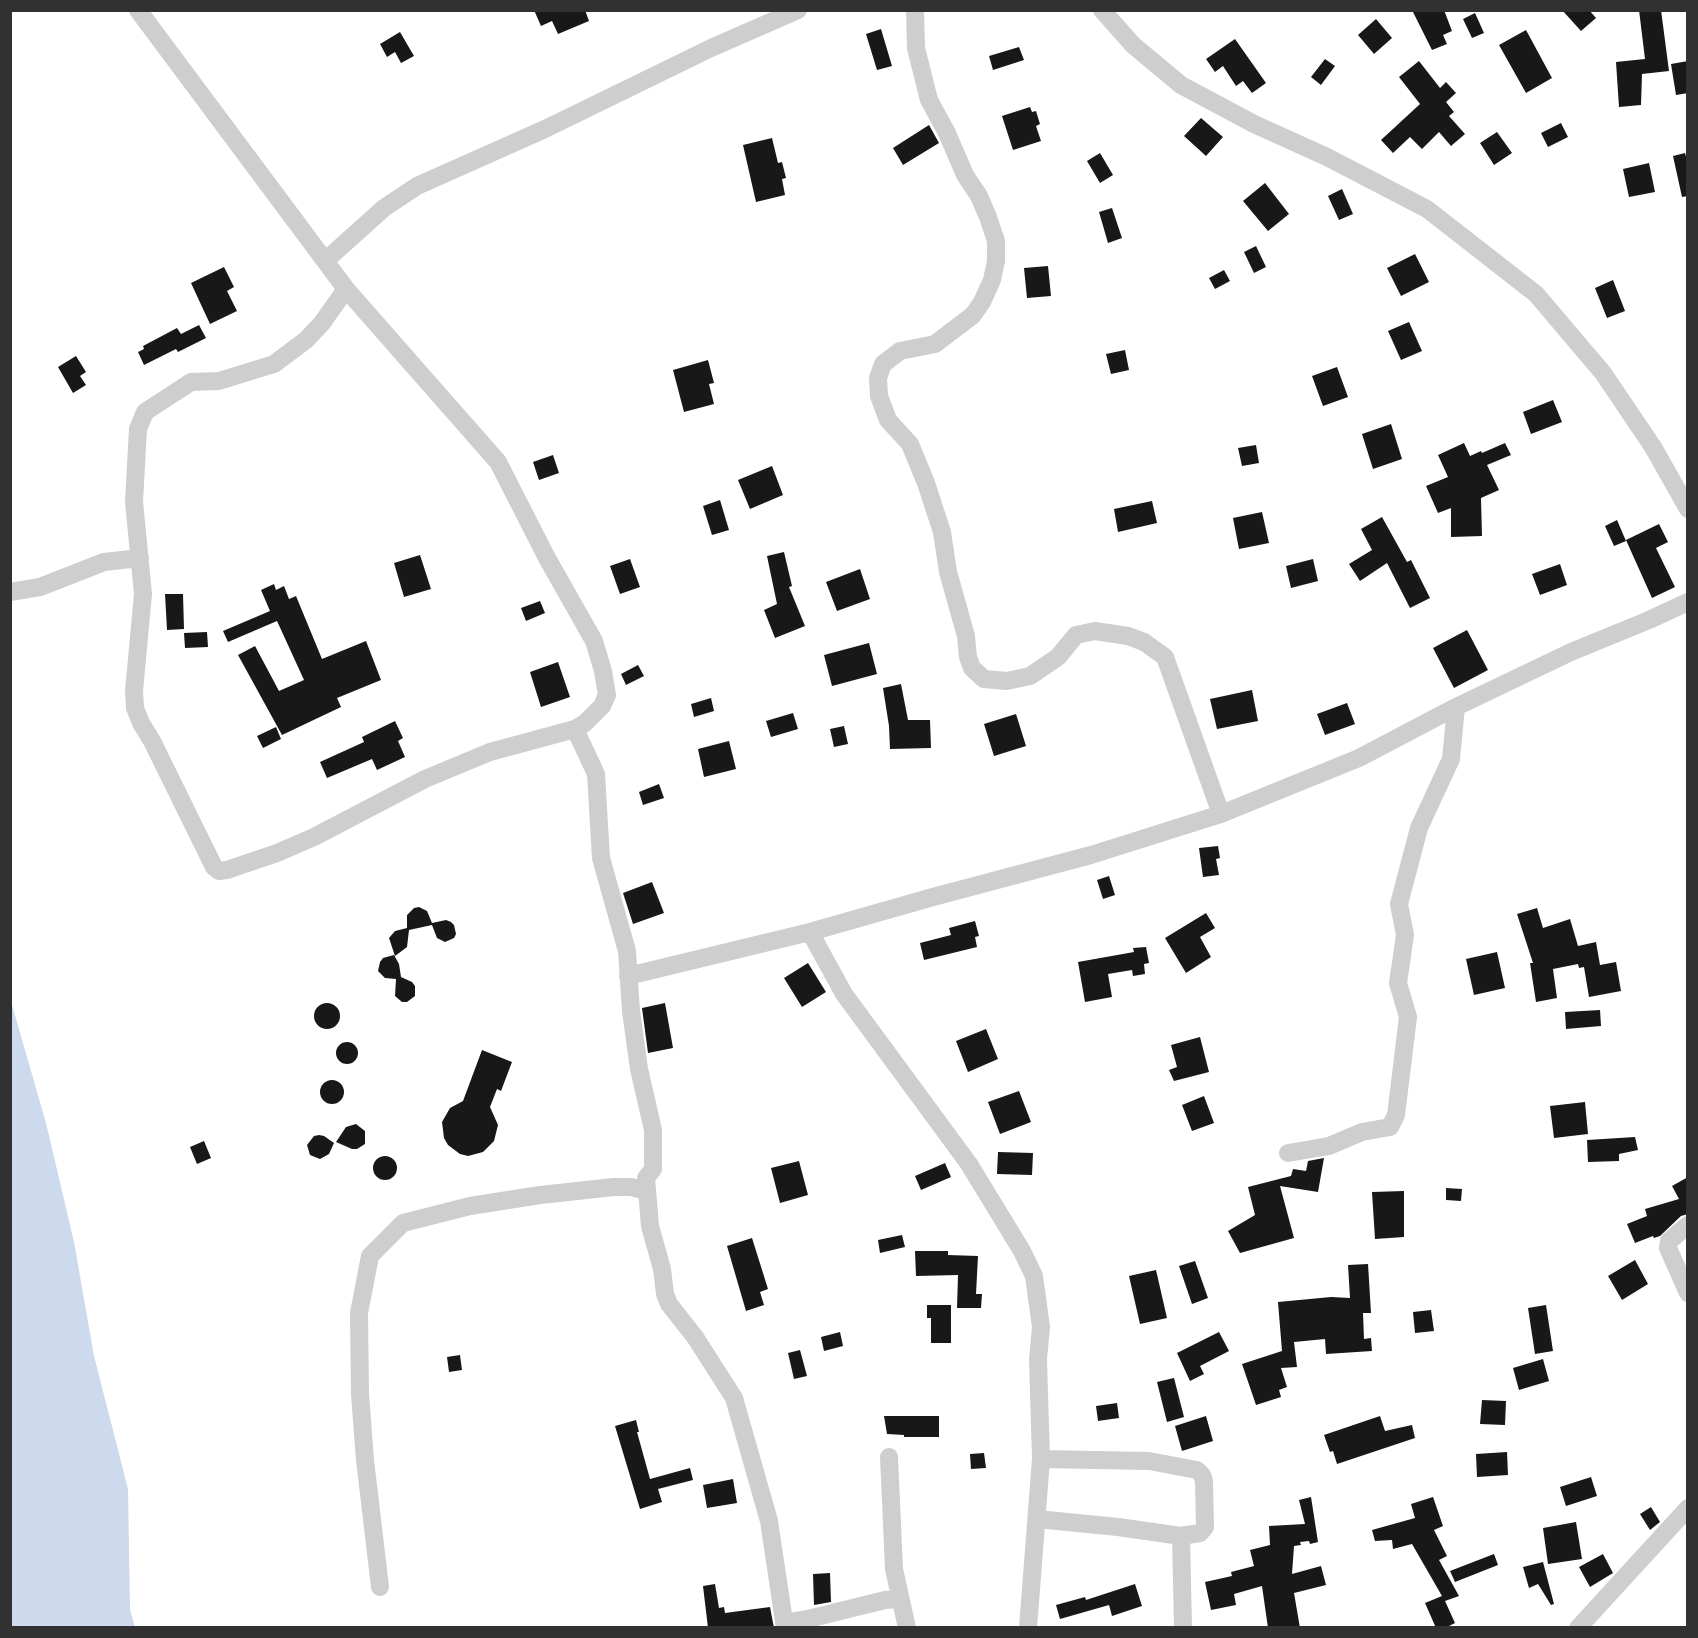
<!DOCTYPE html>
<html>
<head>
<meta charset="utf-8">
<style>
  body { margin:0 }
  #map { position:relative; width:1698px; height:1638px; overflow:hidden; background:#fff; font-family:Jost,sans-serif }
  canvas { display:block }
  .frame { position:absolute; inset:0; border:12px solid #313131; pointer-events:none }
</style>
</head>
<body>
<div id="map">
<canvas width="1698" height="1638"></canvas>
<div class="frame"></div>
</div>
<script>
const ctx = document.querySelector('canvas').getContext('2d');
ctx.lineJoin = 'round';
function fillPath(path, color) { ctx.fillStyle = color; ctx.fill(path, 'evenodd'); }
function trace(path, color, width, dash) { ctx.strokeStyle = color; ctx.lineWidth = width; ctx.lineCap = dash ? 'butt' : 'round'; ctx.setLineDash(dash || []); ctx.stroke(path); }
const water = new Path2D(`
  M10 998 46 1123 74 1242 94 1356 128 1489 130 1610 135 1627H11Z`);
const building = new Path2D(`
  M534 10H585L589 21 558 34 552 21 541 26Z
  M1412 10H1444L1452 31 1443 35 1447 44 1432 50Z
  M1562 10H1589L1596 18 1581 31Z
  M1639 10H1661L1669 71 1642 74 1641 105 1619 107 1616 62 1645 59Z
  M1475 13 1484 33 1472 38 1463 19Z
  M1376 19 1392 38 1374 54 1358 35Z
  M881 29 892 66 877 70 866 34Z
  M1526 30 1552 78 1526 93 1499 45Z
  M400 32 414 56 401 63 395 52 387 57 380 44Z
  M1235 39 1266 83 1252 93 1243 81 1236 86 1223 66 1215 72 1206 59Z
  M1019 47 1024 60 993 70 989 56Z
  M1325 59 1335 66 1321 85 1311 77Z
  M1419 61 1440 88 1446 82 1456 93 1446 102 1454 112 1449 116 1465 134 1451 146 1439 132 1422 149 1410 137 1393 153 1381 140 1420 104 1399 77Z
  M1688 61V93L1676 95 1671 64Z
  M1030 107 1032 112 1036 111 1040 124 1036 126 1041 141 1013 150 1002 116Z
  M1201 118 1223 137 1206 156 1184 136Z
  M1561 123 1568 137 1548 147 1541 133Z
  M929 125 939 143 903 165 893 148Z
  M1497 132 1512 153 1494 165 1480 143Z
  M772 138 778 163 782 162 786 178 782 179 785 195 756 202 743 145Z
  M1100 153 1113 175 1100 183 1087 161Z
  M1685 153 1688 164V196L1682 197 1673 156Z
  M1649 163 1655 192 1629 197 1623 169Z
  M1265 183 1289 214 1268 231 1243 201Z
  M1342 189 1353 214 1339 220 1328 196Z
  M1112 208 1122 238 1108 243 1099 212Z
  M1256 246 1266 267 1254 273 1244 252Z
  M1415 254 1429 282 1401 296 1387 268Z
  M1048 266 1051 296 1027 298 1024 268Z
  M224 267 234 287 227 291 237 311 210 324 191 283Z
  M1224 270 1230 281 1215 289 1209 278Z
  M1613 280 1625 311 1607 318 1595 288Z
  M1409 322 1422 351 1401 360 1388 331Z
  M199 325 206 338 178 352 176 349 144 365 138 352 144 349 143 346 177 328 181 334Z
  M1125 350 1129 370 1111 374 1106 354Z
  M76 356 86 372 80 376 86 385 73 393 58 367Z
  M708 360 714 383 709 384 714 404 684 412 673 370Z
  M1337 367 1348 397 1323 406 1312 376Z
  M1553 400 1562 422 1531 434 1523 412Z
  M1391 424 1402 459 1373 469 1362 434Z
  M1464 443 1470 456 1481 451 1482 453 1505 443 1511 455 1487 465 1499 490 1481 498 1482 536 1451 537V508L1438 513 1426 486 1448 477 1438 455Z
  M1256 445 1259 463 1242 466 1238 448Z
  M553 455 559 473 539 480 533 462Z
  M772 466 783 495 750 509 738 480Z
  M720 500 729 530 712 535 703 506Z
  M1152 501 1157 523 1118 532 1114 509Z
  M1262 512 1269 543 1239 549 1233 518Z
  M1382 517 1407 562 1411 560 1430 598 1410 608 1387 563 1360 581 1349 564 1372 550 1361 529Z
  M1617 520 1626 541 1614 546 1605 526Z
  M1659 524 1668 542 1656 548 1675 587 1652 598 1626 540Z
  M784 552 792 586 789 587 805 626 775 638 764 610 777 604 767 556Z
  M420 555 431 589 404 597 394 563Z
  M630 559 640 587 620 594 610 566Z
  M1313 559 1318 581 1291 588 1286 566Z
  M1560 564 1567 585 1540 595 1532 574Z
  M860 569 870 599 837 611 826 582Z
  M274 584 276 590 284 586 289 599 296 596 322 659 366 641 381 680 337 698 341 707 282 735 238 655 255 646 279 691 304 680 277 621 228 642 223 631 270 611 261 590Z
  M165 594H183L184 629 167 630Z
  M540 601 545 613 526 621 521 608Z
  M1467 630 1488 670 1454 688 1433 648Z
  M207 632 208 647 185 648 184 633Z
  M869 643 877 674 832 686 824 655Z
  M558 662 570 697 541 707 530 672Z
  M638 665 644 676 626 685 621 674Z
  M901 684 908 720H930L931 748 890 749 889 726 883 688Z
  M1252 690 1258 721 1217 729 1210 699Z
  M711 698 714 711 694 717 691 704Z
  M1347 703 1355 724 1325 735 1317 714Z
  M793 713 798 729 771 737 766 721Z
  M1016 714 1026 746 994 756 984 724Z
  M395 721 403 738 398 741 405 757 377 770 372 759 327 778 320 762 364 742 362 737Z
  M844 726 848 744 834 747 830 729Z
  M276 727 281 739 263 748 257 736Z
  M729 741 736 769 704 777 698 749Z
  M659 784 664 798 643 805 639 792Z
  M1218 846 1220 858 1216 859 1219 875 1203 877 1199 848Z
  M1109 876 1115 895 1103 899 1097 880Z
  M652 882 664 913 633 924 623 893Z
  M419 907 427 911 432 923 446 920 451 922 454 925 456 934 454 938 445 942 437 938 432 925 409 930 407 947 395 956 389 938 395 931 407 928V915L414 908Z
  M1537 908 1543 928 1570 919 1578 946 1596 942 1600 965 1616 962 1621 991 1589 997 1584 967 1579 968 1578 964 1553 969 1557 998 1536 1002 1530 963H1533L1517 914Z
  M1206 913 1215 928 1200 937 1211 957 1186 973 1165 938Z
  M975 921 979 936 975 937 977 947 924 960 920 943 951 935 949 928Z
  M1146 947 1149 963 1144 964 1145 974 1133 976 1132 970 1108 974 1112 997 1085 1002 1078 962 1134 952 1133 948Z
  M1497 952 1505 988 1474 995 1466 959Z
  M394 955 399 964 401 977 412 982 415 986V996L407 1002H402L395 996 396 979 385 978 378 971 380 962 383 958Z
  M808 963 826 992 802 1007 784 978Z
  M665 1003 673 1048 648 1053 642 1008Z
  M314 1016a13 13 0 1 1 26 0a13 13 0 1 1-26 0Z
  M1600 1010 1601 1026 1566 1029 1565 1012Z
  M986 1029 998 1059 968 1072 956 1041Z
  M1200 1037 1209 1072 1174 1081 1169 1070 1177 1067 1171 1045Z
  M336 1053a11 11 0 1 1 22 0a11 11 0 1 1-22 0Z
  M482 1050 512 1062 501 1091 497 1089 490 1107 498 1125 494 1141 483 1152 468 1156 460 1154 448 1145 444 1138 442 1122 450 1108 463 1101Z
  M320 1092a12 12 0 1 1 24 0a12 12 0 1 1-24 0Z
  M1019 1091 1031 1122 1000 1134 988 1102Z
  M1204 1096 1214 1123 1192 1131 1182 1105Z
  M1585 1102 1588 1134 1554 1138 1550 1106Z
  M356 1124 365 1131V1144L357 1149H352L336 1142 346 1127Z
  M319 1135 324 1136 334 1143 329 1154 320 1159 310 1155 307 1145 314 1136Z
  M1635 1137 1638 1150 1619 1154V1161L1588 1162 1587 1140Z
  M204 1141 211 1158 197 1164 190 1147Z
  M998 1152 1033 1153 1032 1175 997 1174Z
  M373 1168a12 12 0 1 1 24 0a12 12 0 1 1-24 0Z
  M1324 1158 1318 1192 1280 1186 1294 1238 1240 1253 1228 1231 1255 1215 1248 1187 1291 1176 1293 1169 1306 1171 1308 1161Z
  M799 1161 808 1195 780 1203 771 1168Z
  M945 1163 951 1177 921 1190 915 1176Z
  M1688 1177V1214L1681 1216 1660 1236 1654 1238 1653 1236 1635 1243 1627 1224 1647 1216 1645 1209 1679 1199 1672 1186Z
  M1446 1188 1462 1189 1461 1201 1446 1200Z
  M1404 1191V1237L1375 1239 1372 1192Z
  M902 1235 905 1247 880 1253 878 1240Z
  M752 1238 768 1289 760 1292 764 1305 746 1311 727 1246Z
  M915 1251H948V1255L978 1256 976 1294H982L981 1308H957L958 1275 916 1276Z
  M1635 1260 1648 1284 1622 1300 1608 1276Z
  M1195 1261 1208 1298 1192 1304 1179 1266Z
  M1368 1264 1371 1313H1363L1364 1339 1371 1338 1372 1351 1326 1354 1325 1339 1294 1342 1297 1367 1281 1368 1287 1387 1279 1390 1281 1397 1256 1405 1242 1364 1282 1351 1278 1302 1331 1297 1350 1298 1348 1265Z
  M1156 1270 1167 1318 1140 1324 1129 1276Z
  M927 1305H951V1343H931V1318H927Z
  M1546 1305 1553 1351 1535 1354 1528 1308Z
  M1431 1310 1434 1331 1415 1333 1413 1312Z
  M840 1332 843 1346 824 1351 821 1337Z
  M1219 1332 1229 1351 1200 1366 1204 1374 1190 1381 1177 1353Z
  M800 1350 807 1376 794 1379 788 1353Z
  M460 1355 462 1370 449 1372 447 1357Z
  M1543 1359 1549 1381 1519 1390 1513 1368Z
  M1174 1378 1184 1417 1167 1422 1157 1382Z
  M1482 1400 1506 1401 1505 1425 1480 1424Z
  M1117 1403 1119 1418 1098 1421 1096 1406Z
  M884 1416H939V1437H904V1435L887 1434Z
  M1206 1416 1213 1441 1182 1451 1175 1426Z
  M1380 1416 1385 1431 1412 1425 1415 1438 1337 1464 1333 1451 1330 1452 1324 1435Z
  M636 1420 639 1432H637L650 1479 690 1468 693 1480 658 1489 662 1502 640 1509 615 1426Z
  M1507 1452 1508 1475 1477 1477 1476 1454Z
  M984 1453 986 1468 971 1469 970 1454Z
  M1591 1477 1597 1496 1566 1506 1560 1487Z
  M733 1479 737 1503 707 1508 703 1485Z
  M1311 1497 1318 1542 1310 1544 1309 1541 1300 1542 1301 1545 1294 1546 1292 1574 1321 1566 1326 1585 1294 1593 1300 1628H1268L1262 1586 1234 1594 1236 1605 1211 1610 1205 1582 1232 1576 1231 1572 1254 1566 1250 1550 1270 1545 1269 1526 1305 1524 1299 1500Z
  M1433 1497 1443 1526 1434 1530 1447 1556 1439 1560 1459 1596 1445 1601 1455 1623 1445 1628H1436L1425 1603 1442 1596 1412 1544 1393 1549 1392 1540 1375 1541 1372 1530 1415 1518 1411 1504Z
  M1651 1507 1660 1522 1650 1530 1640 1514Z
  M1576 1522 1582 1559 1548 1564 1543 1528Z
  M1494 1554 1498 1565 1455 1582 1450 1571Z
  M1603 1554 1613 1573 1590 1587 1579 1567Z
  M1543 1562 1554 1604 1551 1605 1538 1584 1529 1588 1523 1567Z
  M830 1573 831 1602 814 1605 813 1574Z
  M715 1584 719 1608 724 1607 725 1613 770 1607 774 1628H708L703 1586Z
  M1135 1584 1142 1606 1112 1616 1109 1605 1060 1619 1056 1605 1085 1597 1086 1600Z`);
const street = new Path2D(`
  M138 10 346 289 498 462 547 558 594 641 603 671 607 695 602 706 585 723 575 729 596 774 601 858 627 951 631 1011 639 1069 653 1130V1169L646 1178 650 1226 662 1269 665 1294 669 1304 695 1337 734 1398 769 1521 785 1628
  M915 10 916 48 929 100 947 133 965 175 979 196 988 217 996 241V261L992 280 982 302 973 315 935 344 900 351 883 364 878 378 879 396 888 420 910 444 926 483 942 532 948 572 966 636 968 657 972 668 984 679 1007 681 1030 676 1058 657 1076 635 1095 631 1128 636 1144 642 1165 657 1221 814
  M1102 10 1133 45 1181 85 1254 124 1327 157 1427 209 1536 294 1603 373 1653 447 1688 509
  M325 261 384 208 417 186 545 129 711 48 798 10
  M346 289 322 323 306 340 274 364 219 381 191 382 145 412 138 429 134 502 143 594 134 691 135 708 141 723 152 741 214 867 219 871 227 870 277 853 314 837 425 779 490 752 575 729
  M10 592 40 587 104 562 140 558
  M810 932 844 994 969 1164 1022 1251 1034 1276 1041 1327 1038 1359 1041 1459 1028 1628
  M628 976 810 932 933 897 1091 855 1221 814 1359 758 1456 707 1571 652 1649 620 1688 602
  M1288 1153 1329 1146 1362 1132 1390 1127 1396 1115 1408 1017 1398 983 1405 935 1399 904 1419 828 1451 759 1456 707
  M1688 1225 1669 1241 1668 1248 1688 1293
  M889 1457 894 1569 907 1628
  M1037 1519 1118 1527 1181 1536 1200 1533 1205 1527 1204 1481 1202 1475 1197 1470 1149 1461 1041 1459
  M1181 1536 1183 1628
  M380 1587 365 1460 360 1394 359 1313 370 1256 403 1223 470 1206 540 1195 614 1187H631L647 1191
  M784 1623 812 1618 885 1600 899 1599
  M1578 1628 1688 1508`);
fillPath(water, '#cdd9ec');
fillPath(building, '#181818');
trace(street, '#cecece', 18);
</script>
</body>
</html>
